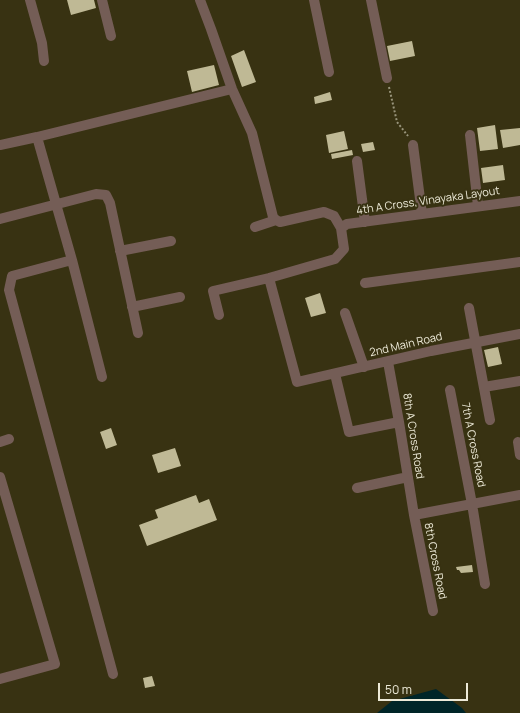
<!DOCTYPE html>
<html>
<head>
<meta charset="utf-8">
<style>
  body { margin:0 }
  #map { position:relative; width:520px; height:713px; overflow:hidden; background:#383212; font-family:Manrope,sans-serif }
  canvas { display:block }
  .scale { position:absolute; left:378px; top:683px; width:90px; height:18px; box-sizing:border-box; border:2px solid #edead8; border-top:0; padding-left:5px; font-size:12px; line-height:14px; white-space:nowrap; color:#edead8; -webkit-text-stroke:3px #383212; paint-order:stroke }
</style>
</head>
<body>
<div id="map">
<canvas width="520" height="713"></canvas>
<div class="scale">50 m</div>
</div>
<script>
const ctx = document.querySelector('canvas').getContext('2d');
ctx.lineJoin = 'round';
function fillPath(path, color) { ctx.fillStyle = color; ctx.fill(path, 'evenodd'); }
function trace(path, color, width, dash) { ctx.strokeStyle = color; ctx.lineWidth = width; ctx.lineCap = dash ? 'butt' : 'round'; ctx.setLineDash(dash || []); ctx.stroke(path); }
function label(font, color, halo, rows, align = 'center') {
  ctx.font = font + ' Manrope,sans-serif'; ctx.lineWidth = 4; ctx.setLineDash([]); ctx.textBaseline = 'middle'; ctx.strokeStyle = halo; ctx.fillStyle = color; for (const [text, x, y, turn = 0] of rows) {
    ctx.save(); ctx.translate(x, y); ctx.rotate((+turn || 0) * Math.PI / 180); ctx.textAlign = isNaN(turn) ? turn : align; if (halo) ctx.strokeText(text, 0, 0); ctx.fillText(text, 0, 0); ctx.restore();
  }
}
const water = new Path2D(`
  M436 689 462 708 466 713H377L392 701Z`);
const building = new Path2D(`
  M67 0H94L96 8 71 15Z
  M412 41 415 56 390 61 387 46Z
  M244 50 256 82 242 87 231 56Z
  M214 65 219 85 192 92 187 71Z
  M330 92 332 100 315 104 314 97Z
  M495 125 498 149 480 151 477 128Z
  M520 128V145L503 148 500 130Z
  M344 131 348 149 329 153 326 135Z
  M373 142 375 150 363 152 361 144Z
  M352 150 353 155 332 159 331 154Z
  M503 165 505 180 483 183 481 168Z
  M320 293 326 313 311 317 305 298Z
  M498 347 502 364 488 367 484 350Z
  M111 428 117 445 106 449 100 432Z
  M175 448 181 466 158 473 152 455Z
  M196 495 199 503 209 499 217 520 147 546 139 525 158 518 155 510Z
  M472 565 473 572 461 573 459 570H457L456 567Z
  M152 676 155 686 145 688 143 678Z`);
const path = new Path2D(`
  M389 87 397 122 408 136`);
const street = new Path2D(`
  M30 0 42 43 44 61
  M102 0 111 36
  M200 0 211 29 232 89 252 133 273 217 276 220 280 222 324 212 334 216 341 228 344 249 335 259 269 278 213 291 219 315
  M314 0 329 72
  M371 0 387 78
  M470 135 478 206
  M37 137 72 260 102 377
  M0 145 37 137 232 89
  M413 145 422 214
  M357 161 365 222
  M0 219 96 194 106 195 110 203 138 333
  M255 227 276 220
  M341 228 347 224 520 201
  M120 251 171 241
  M72 260 12 276 9 290 113 674
  M269 278 297 382 431 351 520 334
  M365 283 520 262
  M132 307 180 297
  M469 308 490 420
  M345 313 364 367
  M388 362 399 422 414 515 433 611
  M335 374 349 432 399 422
  M484 387 520 381
  M450 390 472 504 485 584
  M0 442 9 439
  M518 442 520 455
  M0 477 55 664 0 679
  M357 488 408 477
  M414 515 520 495`);
const streetNames = [
  ["4th A Cross, Vinayaka Layout",428,201,-8],
  ["2nd Main Road",406,345,-13],
  ["8th A Cross Road",413,436,81],
  ["7th A Cross Road",473,445,79],
  ["8th Cross Road",435,561,79]
];
fillPath(water, '#002528');
fillPath(building, '#bfb995');
trace(path, '#98947b', 2, [2, 2]);
trace(street, '#745d56', 10);
label('11px', '#edead8', '#383212', streetNames);
</script>
</body>
</html>
